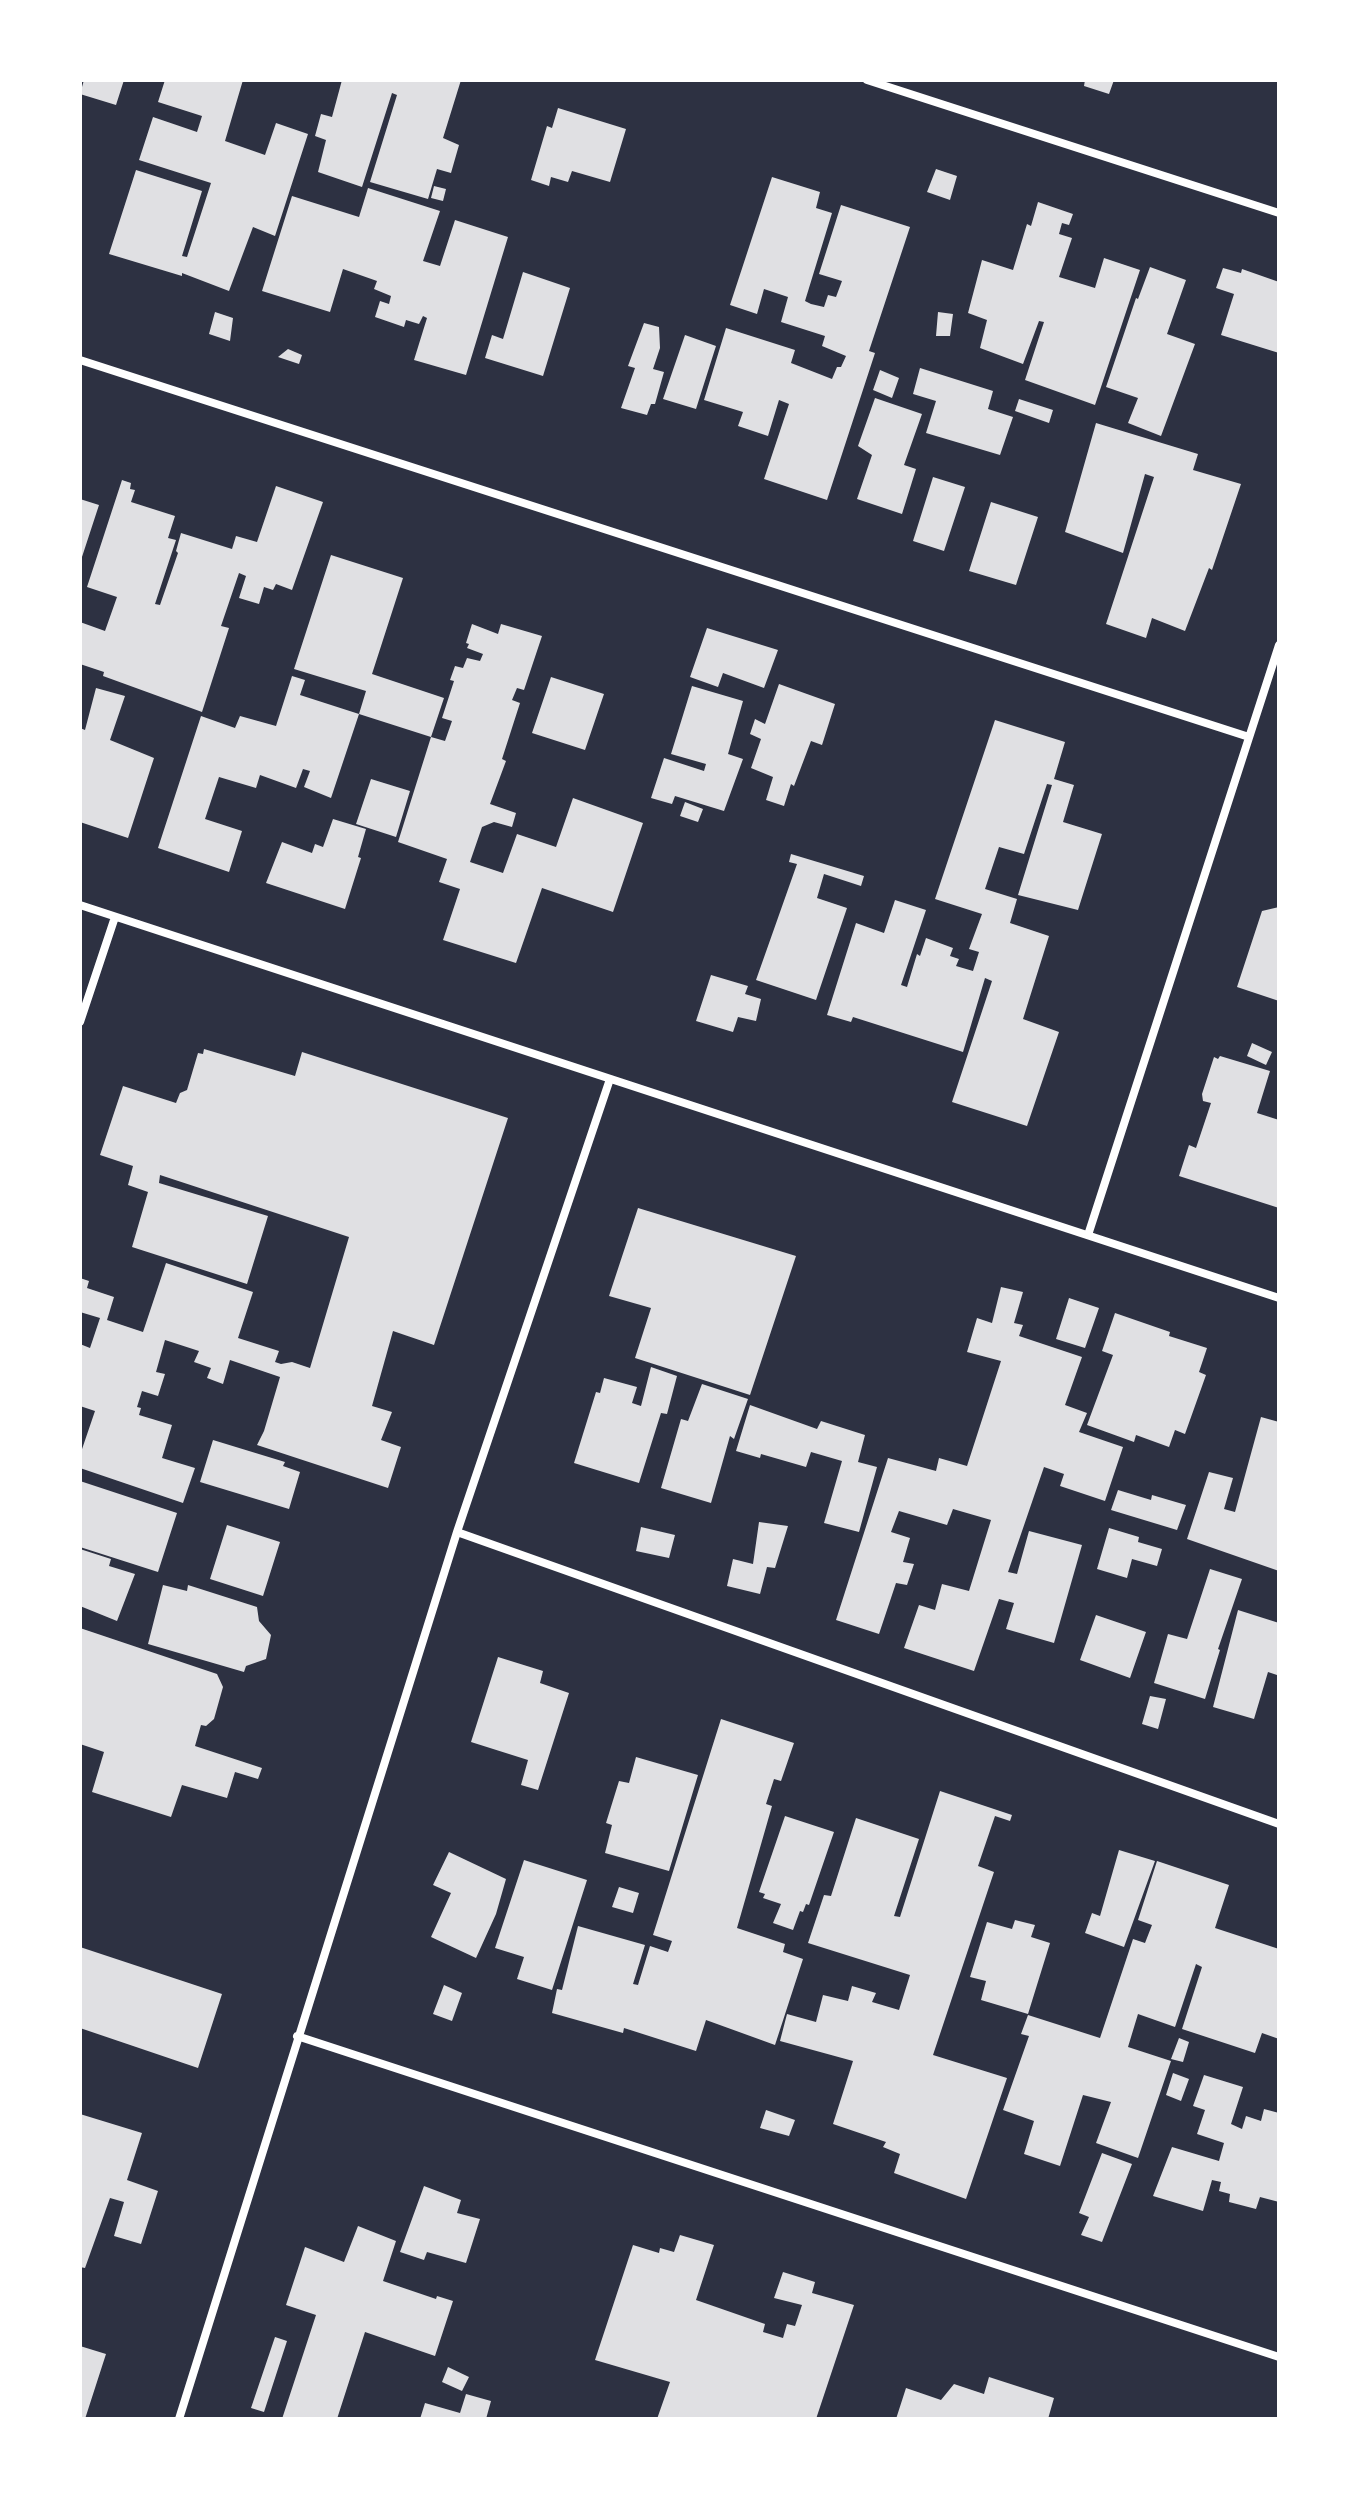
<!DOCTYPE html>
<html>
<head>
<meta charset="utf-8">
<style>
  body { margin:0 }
  #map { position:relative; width:1359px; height:2499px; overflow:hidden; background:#2d3142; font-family:"Golos Text",sans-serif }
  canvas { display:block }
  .frame { position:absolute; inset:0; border:82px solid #fff; pointer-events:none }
</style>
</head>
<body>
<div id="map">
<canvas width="1359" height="2499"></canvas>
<div class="frame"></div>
</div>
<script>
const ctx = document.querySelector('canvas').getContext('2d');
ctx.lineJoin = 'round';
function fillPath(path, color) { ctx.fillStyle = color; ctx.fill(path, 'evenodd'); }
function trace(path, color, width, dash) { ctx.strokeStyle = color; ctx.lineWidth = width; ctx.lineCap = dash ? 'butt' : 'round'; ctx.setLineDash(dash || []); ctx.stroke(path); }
const building = new Path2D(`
  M84 80H124L116 105 80 94Z
  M165 80H243L225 141 265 155 276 123 308 134 275 236 253 227 229 291 182 273V276L109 254 136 170 202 191 182 256 187 257 211 183 139 160 153 117 197 132 202 116 158 102Z
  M342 80H461L443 138 459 145 451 173 437 169 428 199 370 182 397 95 392 93 362 187 318 172 326 140 315 136 321 114 332 117Z
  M1085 80H1114L1109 94 1084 86Z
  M558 108 626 129 610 182 572 171 568 182 551 177 549 186 531 180 547 126 552 128Z
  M936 169 957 176 950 200 927 192Z
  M772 177 820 192 816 208 832 213 805 301 811 304 824 307 828 295 836 297 842 281 819 274 841 205 910 227 869 351 875 353 827 500 764 479 789 404 779 400 768 436 738 426 743 412 704 400 726 328 795 350 791 363 832 379 837 367H841L846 356 822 346 825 336 781 322 788 297 764 289 757 314 730 305Z
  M434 186 446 189 443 201 431 198Z
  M368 188 440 211 423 261 440 266 455 220 508 237 466 375 414 360 427 318 423 316 419 324 406 320 404 327 375 317 380 301 389 304 391 296 374 289 377 281 343 269 330 312 262 291 292 196 359 217Z
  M1038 202 1073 214 1069 225 1062 223 1059 234 1072 238 1059 277 1095 288 1104 258 1140 270 1095 405 1025 380 1044 322 1039 321 1023 364 980 348 987 320 968 313 982 260 1013 270 1027 224 1031 226Z
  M1150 267 1186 280 1167 334 1195 344 1161 436 1128 423 1138 398 1106 387 1136 298 1138 299Z
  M1223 268 1241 273 1242 269 1279 282V353L1221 335 1234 294 1216 288Z
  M523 272 570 288 543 376 485 358 492 335 503 339Z
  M215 312 233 318 230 341 209 334Z
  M938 312 953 314 950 336H936Z
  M644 323 659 327 660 348 653 369 664 372 655 404H651L647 415 621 408 635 368 628 366Z
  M685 335 716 346 696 409 663 399Z
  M288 349 302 355 299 364 278 357Z
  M920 368 993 391 988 409 1013 417 1000 455 926 433 936 401 913 394Z
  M880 370 899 378 892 398 873 390Z
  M875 398 922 414 904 465 916 469 902 514 857 499 872 455 858 446Z
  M1019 399 1053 410 1049 423 1015 411Z
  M1096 423 1198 454 1193 470 1241 484 1212 570 1209 568 1185 631 1152 618 1146 638 1106 624 1154 477 1145 474 1123 553 1065 532Z
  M933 477 965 487 944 551 913 541Z
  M122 480 131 483 130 489 135 490 131 502 175 516 168 538 176 540 155 604 160 605 178 553 176 551 181 533 232 549 236 536 257 542 276 486 323 502 292 590 276 584 273 590 264 587 259 604 239 598 246 576 239 573 221 626 229 628 202 712 103 676 104 672 80 664V622L105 631 117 597 87 587Z
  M80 499 99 505 81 560 80 559Z
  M991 502 1038 517 1016 585 969 571Z
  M331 555 403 578 372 674 444 698 431 737 445 741 452 721 442 718 454 681 450 680 455 666 463 668 467 658 480 661 483 654 467 648 469 644 466 643 472 624 498 634 501 624 542 636 524 690 517 688 512 700 520 703 502 759 506 761 490 804 516 813 512 827 494 822 482 827 470 862 503 873 517 834 556 847 573 798 643 823 613 912 542 888 516 963 443 940 460 889 439 882 447 859 398 842 431 737 359 714 331 798 304 787 310 771 303 769 296 788 260 775 256 788 219 777 205 819 242 831 229 872 158 848 201 716 235 728 240 716 276 726 292 676 305 680 300 695 359 714 366 691 294 669Z
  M707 628 778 650 764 688 723 673 718 687 690 677Z
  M551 677 604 694 585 750 532 733Z
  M779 684 835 704 822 745 811 741 794 786 791 784 784 806 766 800 773 777 751 768 761 739 750 734 755 719 765 724Z
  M692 686 743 701 728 754 743 759 724 811 675 796 672 804 651 798 664 758 704 771 706 764 671 754Z
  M96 688 125 696 110 740 154 758 128 838 80 822V728L85 730Z
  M995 720 1065 742 1054 779 1074 785 1063 822 1102 834 1078 910 1018 895 1052 785 1047 784 1024 854 999 847 985 889 1017 899 1010 923 1049 936 1023 1019 1059 1032 1027 1126 952 1102 992 981 985 978 963 1052 853 1017 851 1022 827 1015 856 923 884 933 895 900 926 910 901 985 907 987 917 954 920 956 926 938 953 948 950 956 959 959 956 966 973 971 979 952 969 949 982 914 935 899Z
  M371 779 410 791 396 837 356 824Z
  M685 802 703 809 698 822 680 816Z
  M333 819 366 829 358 857 361 858 345 909 266 883 282 842 312 853 315 844 323 847Z
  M791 854 864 876 861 886 824 874 817 898 847 908 816 1000 756 980 797 864 789 862Z
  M1279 907V1001L1237 987 1262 911Z
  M711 975 748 986 745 994 761 999 756 1021 738 1017 733 1032 696 1021Z
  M1252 1043 1272 1052 1266 1065 1247 1056Z
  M204 1049 295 1076 302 1052 508 1118 434 1345 393 1331 372 1406 392 1412 381 1440 401 1447 388 1488 257 1445 264 1431 280 1377 230 1360 223 1384 207 1378 211 1368 194 1362 199 1351 165 1340 156 1372 165 1374 158 1396 142 1391 137 1407 141 1408 139 1415 172 1425 162 1458 195 1468 183 1503 80 1468V1455L95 1411 80 1406V1344L90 1348 100 1318 80 1312V1278L89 1281 87 1288 114 1297 107 1320 143 1332 166 1263 253 1292 238 1338 279 1351 275 1362 281 1364 292 1362 310 1368 349 1237 160 1175 159 1183 268 1216 247 1284 132 1247 148 1192 128 1185 133 1166 100 1155 123 1086 176 1103 180 1093 187 1090 198 1053 203 1054Z
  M1220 1056 1270 1071 1257 1113 1279 1120V1208L1179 1176 1189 1145 1196 1148 1211 1103 1203 1101 1202 1094 1214 1057 1218 1059Z
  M638 1208 796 1256 750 1395 635 1358 651 1308 609 1296Z
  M1001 1287 1023 1292 1014 1323 1023 1325 1019 1336 1082 1357 1065 1405 1087 1413 1079 1432 1123 1447 1105 1501 1060 1486 1064 1474 1044 1467 1008 1572 1017 1574 1029 1531 1082 1545 1054 1643 1006 1629 1014 1603 999 1599 974 1671 904 1648 919 1605 935 1610 942 1584 969 1591 991 1520 953 1509 947 1525 899 1511 891 1532 910 1538 903 1562 914 1564 907 1585 896 1583 879 1634 836 1620 888 1458 936 1471 939 1458 967 1466 1001 1361 967 1352 977 1318 992 1323Z
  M1069 1298 1099 1308 1085 1348 1056 1339Z
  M1115 1313 1170 1332 1169 1336 1207 1348 1199 1372 1206 1375 1185 1434 1175 1430 1169 1447 1136 1435 1134 1442 1087 1425 1113 1355 1102 1351Z
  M651 1367 677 1376 667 1414 661 1413 639 1483 574 1463 596 1392 600 1393 604 1378 637 1387 632 1403 641 1406Z
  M702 1384 748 1399 734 1439 730 1436 711 1503 661 1488 681 1419 688 1421Z
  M750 1405 817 1429 821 1421 865 1435 858 1462 877 1467 859 1532 824 1523 842 1461 811 1452 806 1467 761 1454 760 1458 736 1451Z
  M1261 1417 1279 1422V1571L1187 1539 1209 1472 1233 1478 1224 1509 1235 1512Z
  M213 1440 285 1462 283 1466 300 1472 289 1509 200 1482Z
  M80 1481 177 1513 158 1572 80 1547Z
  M1118 1490 1151 1500 1152 1495 1186 1505 1177 1530 1111 1510Z
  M759 1522 788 1526 775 1568 767 1567 760 1594 727 1586 733 1559 753 1564Z
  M227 1525 280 1542 263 1596 210 1579Z
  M641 1527 675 1535 669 1558 636 1551Z
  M1109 1528 1139 1537 1138 1542 1162 1549 1157 1566 1132 1559 1127 1578 1097 1569Z
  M80 1549 111 1559 109 1566 135 1574 117 1621 80 1606Z
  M1210 1569 1242 1579 1218 1649 1220 1650 1205 1699 1154 1683 1168 1634 1187 1639Z
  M163 1585 187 1591 188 1585 257 1607 259 1621 271 1635 266 1659 246 1666 244 1672 148 1644Z
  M1238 1610 1279 1623V1670L1277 1675 1268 1672 1254 1719 1213 1707Z
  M1096 1615 1146 1632 1130 1678 1080 1660Z
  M80 1628 217 1674 223 1687 214 1719 206 1726 201 1725 195 1746 262 1768 258 1779 235 1772 227 1798 182 1785 171 1817 92 1792 104 1752 80 1744Z
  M498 1657 543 1671 540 1683 569 1693 538 1790 521 1785 528 1760 471 1742Z
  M1150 1696 1166 1699 1158 1729 1142 1724Z
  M721 1719 794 1743 781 1781 774 1779 766 1804 772 1806 737 1928 785 1944 783 1952 803 1959 775 2045 706 2020 696 2051 624 2028 623 2033 552 2013 557 1989 562 1990 578 1926 645 1945 633 1984 638 1985 650 1946 668 1952 672 1941 653 1935Z
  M636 1757 698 1775 669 1871 605 1853 612 1825 606 1823 619 1781 629 1783Z
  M940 1791 1012 1815 1010 1821 995 1816 978 1866 994 1872 933 2055 1007 2078 966 2199 894 2173 900 2154 883 2147 886 2142 833 2124 853 2061 780 2041 787 2014 816 2022 823 1995 848 2001 852 1986 876 1993 872 2002 899 2010 910 1975 808 1943 824 1895 831 1896 856 1818 919 1839 894 1916 900 1917Z
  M785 1816 834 1832 809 1905 806 1904 803 1912 800 1911 793 1930 773 1923 781 1904 763 1898 765 1894 759 1892Z
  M1119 1850 1155 1861 1124 1947 1085 1933 1092 1913 1100 1916Z
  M449 1852 506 1879 496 1914 476 1958 431 1937 451 1893 433 1885Z
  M524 1860 587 1880 552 1990 517 1979 524 1957 495 1948Z
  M1157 1861 1229 1885 1215 1928 1279 1949V2039L1262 2033 1255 2053 1182 2029 1202 1967 1196 1964 1175 2027 1138 2014 1128 2047 1171 2061 1138 2158 1096 2143 1111 2102 1083 2095 1060 2166 1024 2154 1034 2121 1003 2110 1029 2036 1021 2034 1028 2015 1100 2038 1133 1939 1145 1943 1152 1925 1138 1920Z
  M619 1887 639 1893 633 1913 612 1907Z
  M1015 1920 1035 1925 1031 1937 1050 1943 1028 2014 981 2000 986 1981 970 1977 987 1922 1012 1929Z
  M80 1947 222 1994 198 2068 80 2028Z
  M444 1985 462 1993 452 2021 433 2014Z
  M1179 2038 1189 2042 1183 2062 1171 2059Z
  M1173 2073 1189 2079 1181 2101 1166 2095Z
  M1204 2075 1243 2087 1231 2124 1242 2129 1246 2116 1261 2121 1264 2109 1279 2113V2202L1260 2197 1256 2209 1229 2202 1230 2194 1219 2191 1221 2182 1212 2180 1203 2211 1153 2196 1172 2147 1219 2161 1224 2143 1197 2134 1205 2110 1193 2106Z
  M766 2110 795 2120 789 2136 760 2128Z
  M80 2114 142 2133 127 2180 158 2191 141 2244 114 2236 124 2202 110 2198 85 2268 80 2267Z
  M1102 2153 1132 2164 1102 2242 1081 2235 1089 2217 1079 2213Z
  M424 2186 461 2200 457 2213 480 2219 466 2263 427 2252 424 2260 400 2252Z
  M358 2226 396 2241 383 2281 436 2299 437 2296 453 2301 435 2356 365 2332 337 2419H282L316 2315 286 2305 305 2247 344 2262Z
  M680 2235 714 2245 696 2300 765 2324 763 2332 783 2338 787 2324 795 2326 802 2305 774 2298 783 2272 815 2282 812 2293 854 2305 816 2419H657L670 2382 595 2360 633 2245 659 2253 660 2248 674 2252Z
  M275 2337 287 2341 264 2412 251 2408Z
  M80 2346 106 2354 85 2419H80Z
  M448 2367 469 2377 462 2391 442 2382Z
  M989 2377 1054 2398 1048 2419H896L906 2388 941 2400 954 2384 984 2394Z
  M466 2394 491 2401 486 2419H420L425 2403 460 2413Z`);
const minor = new Path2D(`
  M867 80 1279 213
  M80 360 1249 737
  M80 905 1279 1298
  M80 1022 115 917
  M1088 1235 1279 645
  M457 1532 1279 1824
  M297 2036 1279 2357
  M179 2419 457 1532 610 1079`);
fillPath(building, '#e0e0e3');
trace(minor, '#fff', 8);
</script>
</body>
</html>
